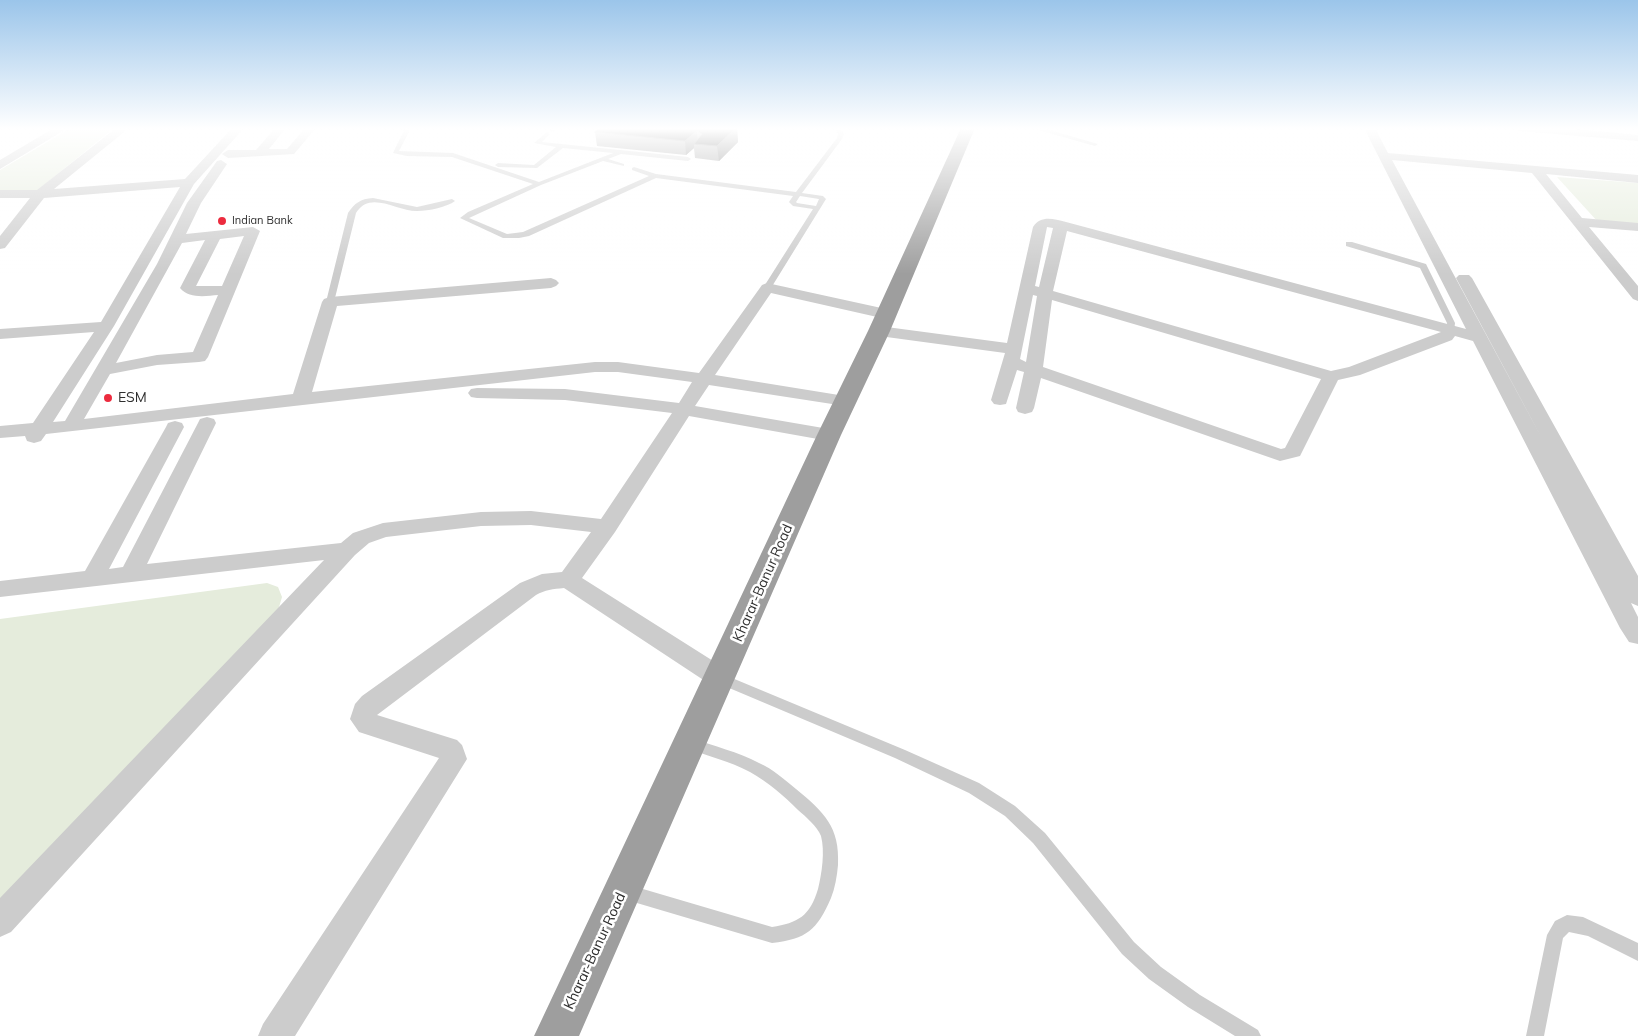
<!DOCTYPE html>
<html>
<head>
<meta charset="utf-8">
<style>
  body { margin:0 }
  canvas { display:block; background:#fff }
</style>
</head>
<body>
<canvas width="1638" height="1036"></canvas>
<script>
const ctx = document.querySelector('canvas').getContext('2d');
ctx.lineJoin = 'round';
function fillPath(path, color) { ctx.fillStyle = color; ctx.fill(path, 'evenodd'); }
function trace(path, color, width, dash) { ctx.strokeStyle = color; ctx.lineWidth = width; ctx.lineCap = dash ? 'butt' : 'round'; ctx.setLineDash(dash || []); ctx.stroke(path); }
function label(font, color, halo, rows, align = 'center') {
  ctx.font = font + ' Mulish,sans-serif'; ctx.lineWidth = 5; ctx.setLineDash([]); ctx.textBaseline = 'middle'; ctx.strokeStyle = halo; ctx.fillStyle = color; for (const [text, x, y, turn = 0] of rows) {
    ctx.save(); ctx.translate(x, y); ctx.rotate((+turn || 0) * Math.PI / 180); ctx.textAlign = isNaN(turn) ? turn : align; if (halo) ctx.strokeText(text, 0, 0); ctx.fillText(text, 0, 0); ctx.restore();
  }
}
const green = new Path2D(`
  M71 128H114L33 194H0V170Z
  M1557 177 1638 183V225L1598 222Z
  M267 583 278 587 282 597 277 614 0 906V619Z`);
const service = new Path2D(`
  M405 128H411L399 151 453 153 539 182 613 153 563 148 537 168 498 167 495 165 498 163 534 165 556 147 534 143 547 132 550 134 542 142 688 157 691 159 688 161 621 154 608 159 624 164V166L603 161 541 185 469 218 507 234 523 232 649 176 632 170V168L634 167 656 174 796 192 837 138 838 134 834 128H840L844 134 842 139 802 193 823 196 826 199 771 288 767 290 763 288 813 209 793 206 789 202 793 196 656 178 529 236 519 238H503L460 218 468 212 533 184 452 157 407 156 393 153ZM800 196 819 199 816 206 797 203 796 202Z
  M551 128H558L553 132 550 130Z
  M1031 128H1043L1098 144 1095 146Z
  M373 198 417 207 452 199 455 201C447 207 429 211 417 211 396 211 370 190 356 213L334 302 330 304H327L326 302 348 213C355 203 360 199 373 198Z
  M1346 242H1352L1426 264 1455 323 1454 332H1448L1447 323 1420 268 1346 246Z
  M720 673 905 750 979 783 1015 806 1045 833 1134 942 1161 967 1200 995 1258 1030 1261 1036H1235L1188 1007 1149 979 1122 954 1033 843 1005 816 969 793 895 758 715 682 713 678 715 674Z
  M691 738C714 746 738 752 759 763 773 769 785 780 796 789 824 812 840 827 838 865 837 876 835 888 831 898 817 930 807 939 772 943L620 898 618 892 620 886 626 884 772 927C798 923 810 916 818 889 822 873 825 851 821 836 817 826 806 817 798 810 784 796 768 782 750 772 730 761 707 756 686 748L684 744 686 740Z
  M1567 915 1583 917 1638 943V961L1588 936 1569 932 1563 938 1544 1036H1526L1547 935 1555 921Z`);
const minor = new Path2D(`
  M54 128H68L0 169V160Z
  M116 128H129L54 189 185 179 232 128H244L194 184 114 326 53 422 65 421 157 264 187 203 217 161 221 160 227 164 201 203 186 234 253 227 260 231 208 357 205 361 199 362 157 365 110 374 84 419 293 394 322 302 324 299 330 297 551 278 556 280 559 283 556 286 551 288 337 306 312 392 595 362H618L699 373 762 285 767 283 886 309 892 311 894 314 892 317 886 319 771 293 715 375 845 396 851 397 854 401 851 405 845 406 709 385 695 406 829 429 836 431 839 435 836 439 829 441 689 416 615 532 582 578 729 671 733 678 729 685 720 688 711 685 564 588C553 589 545 590 536 595L377 715 457 740 462 745 467 759 295 1036H258L263 1024 439 758 359 732 350 719 355 704 362 696 520 583 542 574 562 572 591 532 531 525 481 526 386 537 369 543 355 555 11 932 0 937V898L324 560 0 597V581L85 571 166 427 168 423 175 421 182 423 184 427 109 569 123 567 198 423 200 419 207 417 214 419 216 423 147 564 341 543 353 533 383 523 481 512 531 511 601 519 672 413 565 400 477 398 471 397 468 393 471 389 477 388 565 389 679 403 692 382 618 372H595L46 434 41 441 34 443 27 441 25 436 0 438V426L33 423 94 332 0 339V329L101 322 180 187 44 198 5 248 0 249V236L30 198H0V190H37ZM244 236 222 286H196L220 239ZM205 240 180 288C189 299 206 296 218 295L193 352 157 355 116 363 182 243Z
  M275 128H286L269 149H287L305 128H316L294 154 228 158 222 154 228 150H256Z
  M1364 128H1375L1388 153 1638 175V183L1546 174 1582 218 1638 223V231L1589 227 1638 286V301L1633 299 1532 173 1392 160 1545 444 1456 278 1459 275H1469L1472 278 1638 576V606L1631 603 1638 617V644L1629 642 1620 628 1473 341 1455 336 1452 340 1360 375 1338 380 1300 456 1280 461 1041 378 1034 408 1032 412 1025 414 1018 412 1016 408 1024 372 1017 370 1006 404 1000 405 994 404 991 400 1005 353 879 336 873 334 871 331 873 328 879 326 1007 343 1033 227C1041 215 1053 219 1066 222L1466 329ZM1047 227 1053 228 1039 287 1035 286ZM1067 231 1441 332 1349 367 1331 371 1053 291ZM1033 295 1037 296 1026 362 1020 359ZM1052 300 1321 379 1285 448 1281 449 1043 367Z
  M1514 128H1565L1638 135V141L1519 131Z`);
const trunk = new Path2D(`
  M961 128H975L890 331 841 435 579 1036H534L817 435 868 331Z`);
const wall = new Path2D(`
  M737 128 738 142 719 161 695 158 694 148 686 155 597 146 595 132Z`);
const shadedWall = new Path2D(`
  M736 128H737L738 142 719 161 717 146Z
  M697 131 698 144H694V148L686 155 685 141Z`);
const building = new Path2D(`
  M599 128H736L717 146 694 144 702 134 697 131 685 141 595 132Z`);
const markers = [
  [222,221,5,"#ec2b3e"],
  [108,398,5,"#ec2b3e"]
];
const farPoinames = [
  ["Indian Bank",232,221]
];
const poiNames = [
  ["ESM",118,398]
];
const streetNames = [
  ["Kharar-Banur Road",763,583,-66],
  ["Kharar-Banur Road",595,951,-65]
];
fillPath(green, '#e5ecdc');
fillPath(service, '#ccc');
fillPath(minor, '#ccc');
fillPath(trunk, '#9e9e9e');
fillPath(wall, '#8a8a8a');
fillPath(shadedWall, '#5c5c5c');
fillPath(building, '#161616');
trace(building, '#5c5c5c', 1);
const sky = ctx.createLinearGradient(0, 0, 0, 274);
sky.addColorStop(0, '#9bc5ea');
sky.addColorStop(0.47, '#fff');
sky.addColorStop(1, '#ffffff00');
ctx.fillStyle = sky;
ctx.fillRect(0, 0, 1638, 274);
for (const [x, y, r, color] of markers) { const dot = new Path2D(); dot.arc(x, y, r, 0, 2 * Math.PI); ctx.fillStyle = color; ctx.fill(dot); trace(dot, '#fff', 2); }
label('11px', '#2f2f2f', '#fff', farPoinames, 'left');
label('14px', '#2f2f2f', '#fff', poiNames, 'left');
label('14px', '#2f2f2f', '#fff', streetNames);
</script>
</body>
</html>
